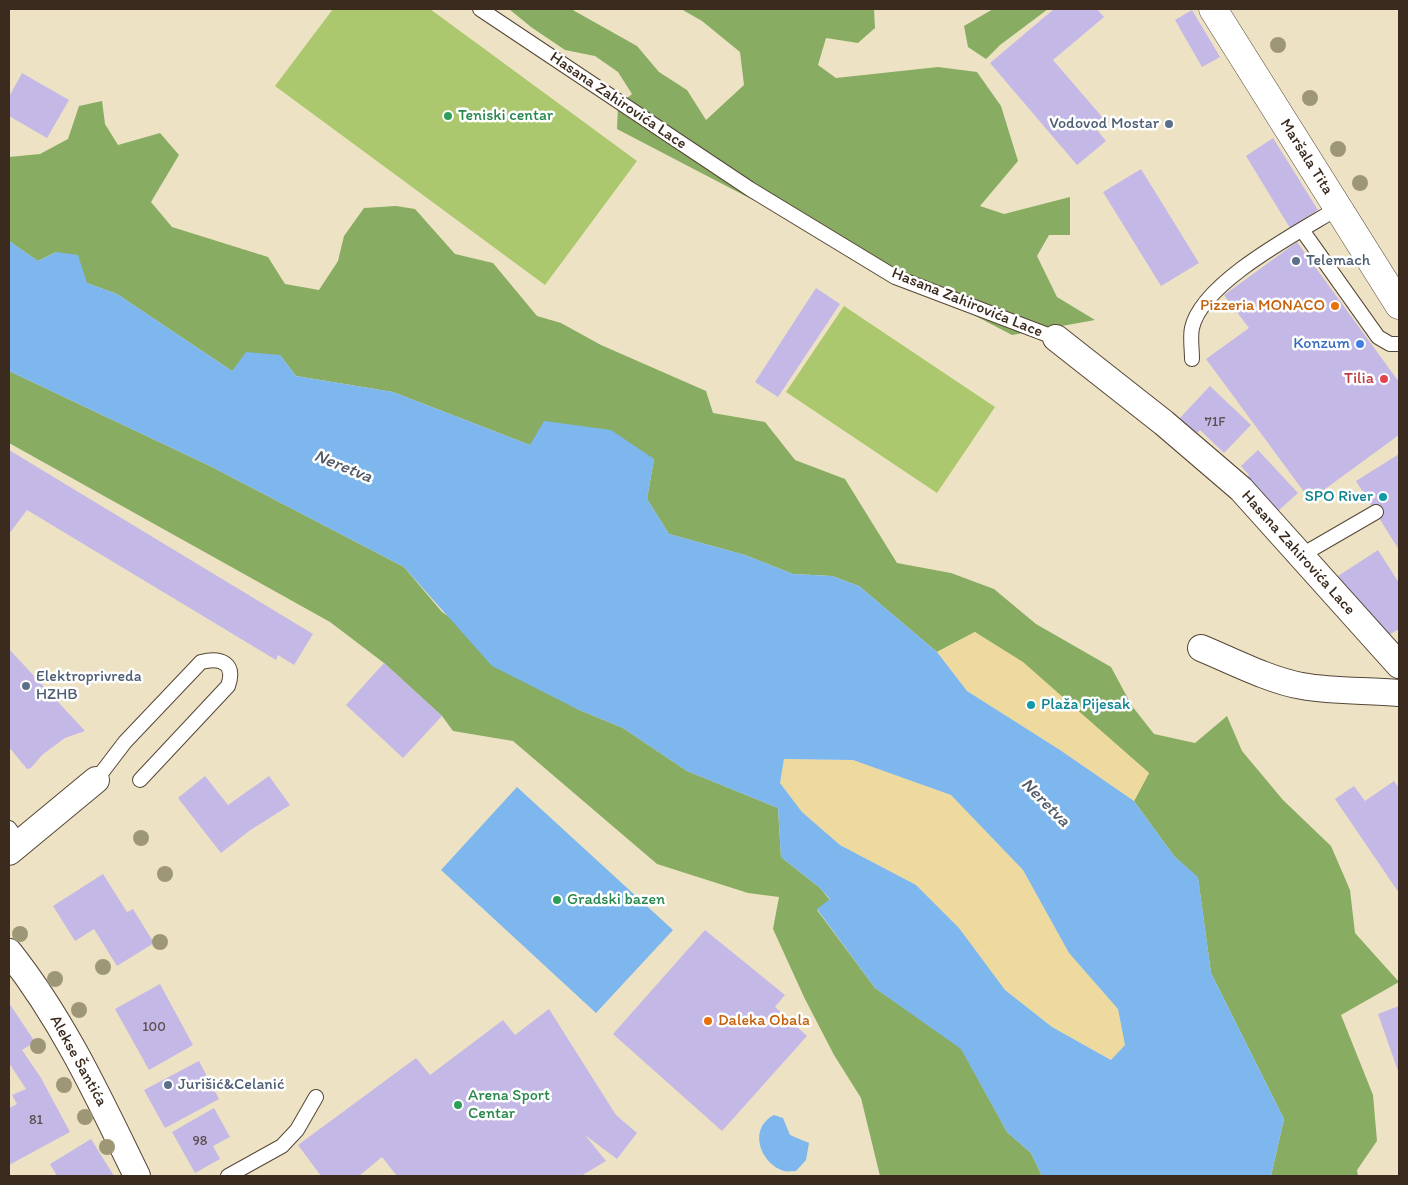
<!DOCTYPE html>
<html>
<head>
<meta charset="utf-8">
<style>
  body { margin:0 }
  #map { position:relative; width:1408px; height:1185px; overflow:hidden; background:#ede3c4; font-family:Itim,sans-serif }
  canvas { display:block }
  .frame { position:absolute; inset:0; border:10px solid #3b2a1e; pointer-events:none }
</style>
</head>
<body>
<div id="map">
<canvas width="1408" height="1185"></canvas>
<div class="frame"></div>
</div>
<script>
const ctx = document.querySelector('canvas').getContext('2d');
ctx.lineJoin = 'round';
function fillPath(path, color) { ctx.fillStyle = color; ctx.fill(path, 'evenodd'); }
function trace(path, color, width, dash) { ctx.strokeStyle = color; ctx.lineWidth = width; ctx.lineCap = dash ? 'butt' : 'round'; ctx.setLineDash(dash || []); ctx.stroke(path); }
function label(font, color, halo, rows, align = 'center') {
  ctx.font = font + ' Itim,sans-serif'; ctx.lineWidth = 5; ctx.setLineDash([]); ctx.textBaseline = 'middle'; ctx.strokeStyle = halo; ctx.fillStyle = color; for (const [text, x, y, turn = 0] of rows) {
    ctx.save(); ctx.translate(x, y); ctx.rotate((+turn || 0) * Math.PI / 180); ctx.textAlign = isNaN(turn) ? turn : align; if (halo) ctx.strokeText(text, 0, 0); ctx.fillText(text, 0, 0); ctx.restore();
  }
}
const green = new Path2D(`
  M333 9H430L637 161 545 285 275 86Z
  M844 306 995 407 937 493 786 392Z`);
const forest = new Path2D(`
  M509 9H571L637 46 659 72 687 90 706 120 744 85 740 52 702 21 681 9H874L875 28 858 43 826 38 818 65 836 78 938 67 977 72 1001 106 1018 161 980 206 1004 214 1070 197V235H1049L1037 256 1057 297 1095 320 1012 335 617 129 618 106 632 94 618 72 595 56 565 50 531 27Z
  M993 9H1048L1000 45 986 59 968 47 964 26Z
  M102 101 105 124 118 145 160 133 179 155 151 202 172 227 268 257 285 284 319 290 338 261 344 236 364 208 396 206 415 209 455 254 493 263 537 316 561 323 601 345 706 391 713 413 765 422 795 460 845 479 897 563 951 573 994 589 1036 624 1111 667 1132 706 1154 734 1195 743 1227 716 1242 751 1283 800 1331 846 1350 890 1355 933 1399 982 1341 1015 1373 1095 1377 1141 1357 1170 1358 1176H1271L1284 1119 1211 973 1198 878 1174 856 1134 801 1149 773 1088 720 975 632 937 652 859 586 832 576 793 574 745 555 669 534 647 499 654 459 530 445 393 392 296 376 280 355 232 371 117 294 87 283 56 252 38 261 9 241V157L40 154 68 139 79 106Z
  M9 371 210 466 404 567 442 612 577 709 623 728 687 771 778 808 781 857 820 888 830 900 817 910 875 988 961 1048 1007 1132 1031 1153 1042 1176H880L861 1098 834 1055 804 997 773 929 779 897 748 893 657 864 513 741 453 731 442 716 384 663 330 622 9 443Z`);
const sand = new Path2D(`
  M975 632 1023 662 1149 773 1134 801 1060 750 967 691 937 652Z
  M784 759 853 760 951 795 1023 870 1069 953 1118 1009 1125 1045 1112 1060 1052 1027 1005 990 959 928 916 885 840 845 802 812 780 783Z`);
const water = new Path2D(`
  M9 241 38 261 56 252 78 255 87 283 117 294 232 371 246 352 280 355 296 376 393 392 530 445 544 421 611 430 654 459 647 499 669 534 745 555 793 574 832 576 859 586 937 652 967 691 1060 750 1134 801 1174 856 1198 877 1211 973 1284 1119 1271 1176H1042L1031 1153 1007 1132 961 1049 875 988 817 909 830 899 820 888 781 857 778 808 687 771 623 728 577 709 492 666 404 567 210 466 9 371ZM784 759 853 760 951 795 1023 870 1069 953 1118 1009 1125 1045 1111 1060 1052 1027 1005 990 959 928 916 885 840 845 802 812 780 783Z
  M517 787 673 930 596 1013 441 870Z
  M774 1115 783 1118 790 1135 809 1143 806 1160 796 1171C792 1171 787 1172 784 1171 761 1164 747 1129 774 1115Z`);
const building = new Path2D(`
  M1054 9H1097L1104 17 1053 60 1103 118 1097 130 1106 141 1077 165 990 63Z
  M1192 10 1220 57 1202 67 1175 20Z
  M22 73 69 100 47 138 9 116V97Z
  M1273 138 1318 210 1290 228 1246 156Z
  M1141 169 1199 263 1161 286 1103 192Z
  M1297 242 1399 382V435L1310 500 1206 359 1249 328 1224 295Z
  M816 288 840 304 778 397 755 382Z
  M1210 386 1251 425 1224 453 1200 430 1196 434 1179 419Z
  M9 450 313 634 294 665 278 655 276 660 27 510 9 534Z
  M1258 450 1298 493 1277 512 1246 478 1249 475 1241 466Z
  M1399 454V550L1356 481Z
  M1378 550 1399 583V629L1379 641 1338 576Z
  M9 649 85 731 65 738 42 755 31 768 27 769 9 747Z
  M384 663 442 716 403 758 346 705Z
  M205 776 228 805 269 776 290 805 249 831 221 853 178 798Z
  M1394 781 1399 788V893L1335 799 1354 786 1365 801Z
  M103 874 127 912 133 909 154 943 117 966 94 929 75 941 53 906Z
  M705 930 785 995 775 1007 807 1036 722 1131 613 1034Z
  M160 984 193 1045 149 1070 115 1009Z
  M9 1003 35 1042 22 1050 41 1078 70 1132 9 1165V1108L17 1104 12 1095 26 1089 9 1063Z
  M1399 1006V1074L1378 1014Z
  M549 1009 616 1115 637 1133 617 1159 585 1135 606 1161 581 1176H397L382 1157 359 1176H321L298 1145 416 1058 430 1075 503 1020 515 1035Z
  M199 1061 219 1099 165 1128 144 1090Z
  M214 1108 230 1137 213 1146 220 1159 195 1173 172 1132Z
  M91 1139 114 1176H57L50 1164Z`);
const service = new Path2D(`
  M480 9 750 189 895 277 1056 338
  M1302 230 1378 337 1390 344H1399
  M1192 359C1192 349 1190 337 1192 328 1202 282 1299 232 1338 208
  M1300 556 1376 512
  M96 780 125 742 201 662C221 657 236 663 228 686L140 780
  M9 828 20 843
  M228 1176 282 1146 297 1130 316 1097`);
const minor = new Path2D(`
  M1056 338 1164 423 1241 489 1399 665
  M1201 648C1230 660 1271 681 1302 686 1335 692 1367 690 1399 693
  M9 852 96 780
  M9 952C63 1020 99 1098 137 1176`);
const tertiary = new Path2D(`
  M1213 9 1399 305`);
const trees = [
  [1278,45],
  [1310,98],
  [1338,149],
  [1360,183],
  [141,838],
  [165,874],
  [20,934],
  [160,942],
  [103,967],
  [55,979],
  [79,1010],
  [38,1046],
  [64,1085],
  [85,1117],
  [107,1147]
];
const markers = [
  [448,116,5,"#2e9e5b"],
  [1169,124,5,"#5c6f8a"],
  [1296,261,5,"#5c6f8a"],
  [1335,306,5,"#e8710a"],
  [1360,344,5,"#3f7fe0"],
  [1384,379,5,"#e0444e"],
  [1383,497,5,"#0f9aa8"],
  [26,686,5,"#5c6f8a"],
  [1031,705,5,"#0f9aa8"],
  [557,900,5,"#2e9e5b"],
  [708,1021,5,"#e8710a"],
  [168,1085,5,"#5c6f8a"],
  [458,1105,5,"#2e9e5b"]
];
const numberNames = [
  ["71F",1215,422],
  ["100",154,1027],
  ["81",36,1120],
  ["98",200,1141]
];
const streetNames = [
  ["Hasana Zahirovića Lace",618,101,34],
  ["Maršala Tita",1306,157,58],
  ["Hasana Zahirovića Lace",967,303,22],
  ["Hasana Zahirovića Lace",1298,553,48],
  ["Alekse Šantića",78,1061,61]
];
const leisureNames = [
  ["Teniski centar",458,116],
  ["Gradski bazen",567,900],
  ["Arena Sport",468,1096],
  ["Centar",468,1114]
];
const serviceNames = [
  ["Vodovod Mostar",1159,124,"right"],
  ["Telemach",1306,261],
  ["Elektroprivreda",36,677],
  ["HZHB",36,695],
  ["Jurišić&Celanić",178,1085]
];
const foodNames = [
  ["Pizzeria MONACO",1325,306],
  ["Daleka Obala",718,1021,"left"]
];
const shopNames = [
  ["Konzum",1350,344]
];
const healthNames = [
  ["Tilia",1374,379]
];
const cultureNames = [
  ["SPO River",1373,497],
  ["Plaža Pijesak",1041,705,"left"]
];
const waterNames = [
  ["Neretva",343,467,22],
  ["Neretva",1045,803,45]
];
fillPath(green, '#abc86f');
fillPath(forest, '#88ac62');
fillPath(sand, '#eeda9e');
fillPath(water, '#7db7ee');
fillPath(building, '#c4b8e7');
trace(service, '#564637', 16);
trace(minor, '#564637', 28);
trace(tertiary, '#564637', 29);
trace(service, '#fff', 14);
trace(minor, '#fff', 26);
trace(tertiary, '#fff', 28);
ctx.fillStyle = '#9e9776';
for (const [x, y] of trees) { ctx.beginPath(); ctx.arc(x, y, 8, 0, 2 * Math.PI); ctx.fill(); }
for (const [x, y, r, color] of markers) { const dot = new Path2D(); dot.arc(x, y, r, 0, 2 * Math.PI); ctx.fillStyle = color; ctx.fill(dot); trace(dot, '#fff', 2); }
label('14px', '#5d4e50', null, numberNames);
label('16px', '#3b2a1e', '#fff', streetNames);
label('16px', '#27864d', '#fff', leisureNames, 'left');
label('16px', '#4e5e75', '#fff', serviceNames, 'left');
label('16px', '#c56008', '#fff', foodNames, 'right');
label('16px', '#366cbe', '#fff', shopNames, 'right');
label('16px', '#be3a42', '#fff', healthNames, 'right');
label('16px', '#0d838f', '#fff', cultureNames, 'right');
label('italic 18px', '#525b67', '#fff', waterNames);
</script>
</body>
</html>
